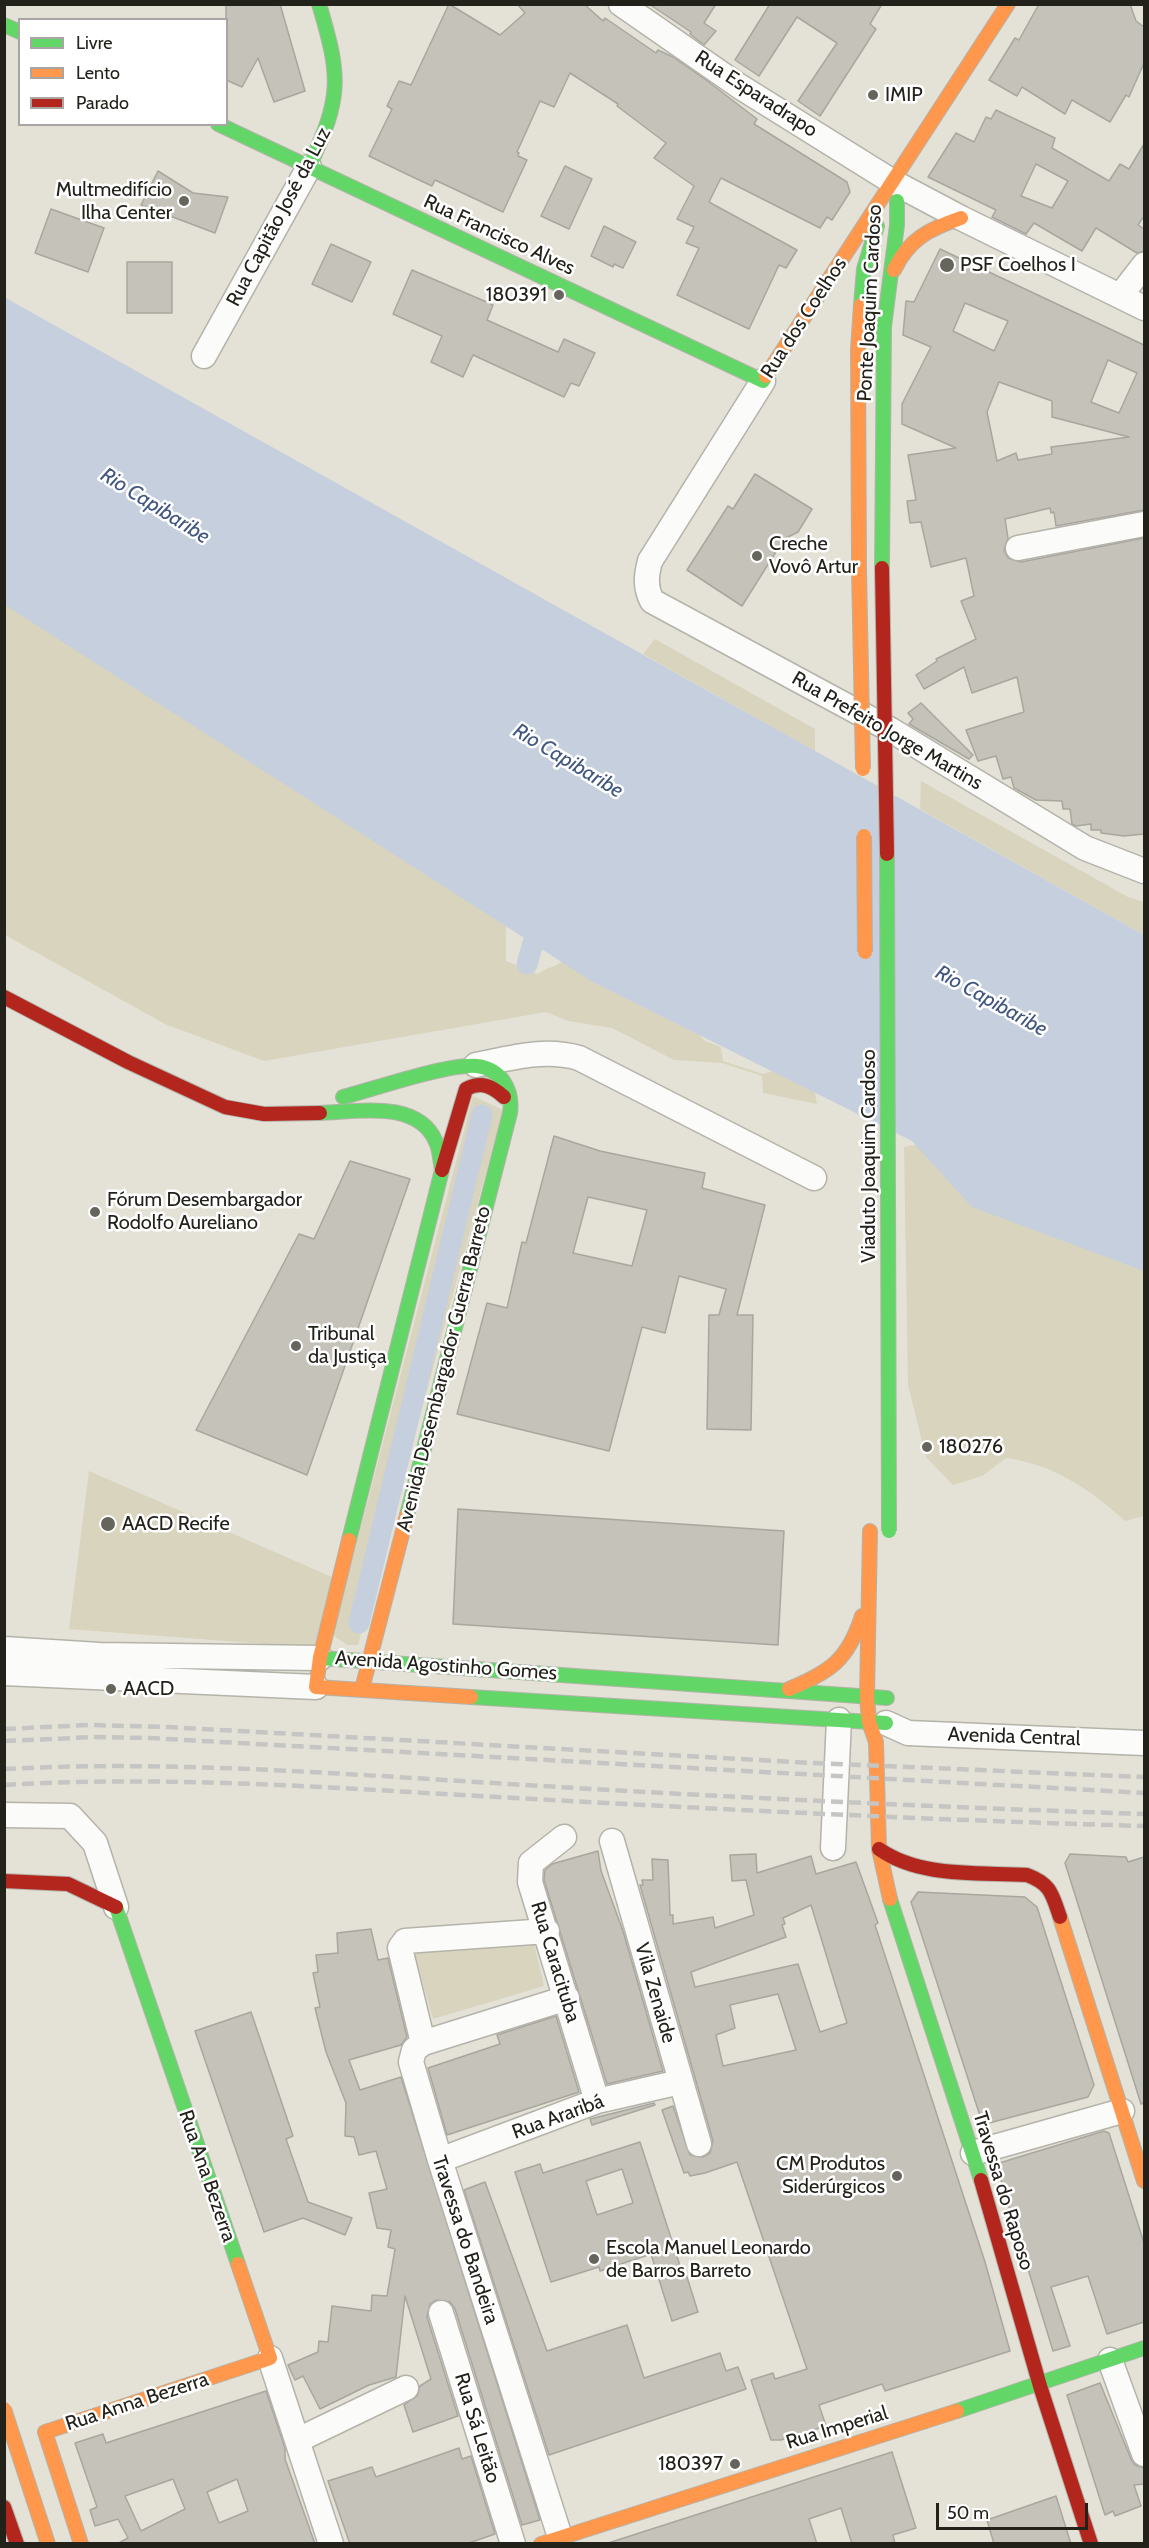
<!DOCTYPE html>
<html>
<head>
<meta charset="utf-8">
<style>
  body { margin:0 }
  #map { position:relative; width:1149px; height:2548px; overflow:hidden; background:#e4e2d7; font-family:Cabin,sans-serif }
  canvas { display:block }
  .frame { position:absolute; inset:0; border:6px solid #22211a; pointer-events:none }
  .legend { position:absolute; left:18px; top:18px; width:210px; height:108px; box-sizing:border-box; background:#fff; border:2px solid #a7a6a3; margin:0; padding:8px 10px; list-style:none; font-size:18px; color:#22211a }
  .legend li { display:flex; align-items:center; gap:12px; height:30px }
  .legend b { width:30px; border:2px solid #a7a6a3 }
  .scale { position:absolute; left:936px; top:2503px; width:152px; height:27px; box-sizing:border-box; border:3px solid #22211a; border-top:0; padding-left:8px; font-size:18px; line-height:21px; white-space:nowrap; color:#22211a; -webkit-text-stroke:4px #fff; paint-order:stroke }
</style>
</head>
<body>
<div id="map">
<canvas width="1149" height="2548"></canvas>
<div class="frame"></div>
<ul class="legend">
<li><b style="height:8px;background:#63d668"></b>Livre</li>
<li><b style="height:8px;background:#ff974d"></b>Lento</li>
<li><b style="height:8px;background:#b3261e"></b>Parado</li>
</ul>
<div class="scale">50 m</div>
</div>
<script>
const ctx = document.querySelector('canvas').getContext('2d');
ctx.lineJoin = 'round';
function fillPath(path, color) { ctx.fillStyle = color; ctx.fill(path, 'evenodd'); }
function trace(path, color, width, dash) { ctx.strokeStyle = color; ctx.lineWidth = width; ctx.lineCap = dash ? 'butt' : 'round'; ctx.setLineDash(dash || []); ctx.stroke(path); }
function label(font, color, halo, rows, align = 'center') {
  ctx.font = font + ' Cabin,sans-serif'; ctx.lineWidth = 5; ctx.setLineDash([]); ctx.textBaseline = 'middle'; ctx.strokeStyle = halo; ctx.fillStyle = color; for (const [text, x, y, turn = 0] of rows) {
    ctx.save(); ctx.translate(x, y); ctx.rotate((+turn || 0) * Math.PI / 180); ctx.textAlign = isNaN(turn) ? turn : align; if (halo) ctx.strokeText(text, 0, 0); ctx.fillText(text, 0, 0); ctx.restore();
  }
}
const green = new Path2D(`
  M4 579 506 915V961L538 974C547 967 557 967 565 959L691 1025 705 1041 721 1047 723 1061 763 1074 780 1069 814 1087 817 1104 763 1093 762 1076 722 1063 674 1060 612 1028 568 1021 546 1012 264 1061 165 1024 5 935Z
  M655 639 815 729V751L643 654Z
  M921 781 1128 897 1144 902V935L920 809Z
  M473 1096 503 1110 358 1645H347L333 1635Z
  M921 1144 1144 1255V1516L1125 1521C1091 1490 1053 1464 1006 1458L982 1476 953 1485 926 1457 908 1385 904 1147Z
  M89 1471 332 1577 317 1648 69 1629Z
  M534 1943 544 1986 433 2019 413 1949Z`);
const water = new Path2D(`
  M4 297 1144 935V1271L972 1207 912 1141 593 982 5 605Z`);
const canal = new Path2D(`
  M527 964 541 915
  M359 1623 482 1115`);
const building = new Path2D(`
  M226 4H280L305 91 274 102 258 58 242 87 226 80Z
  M449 4 500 35 525 13 517 4H584L603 21 605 18 656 53 658 50 673 57 706 80 757 119 754 124 847 182 850 192 832 220 827 217 820 228 721 178 709 202 797 250 786 268 779 265 749 329 677 295 699 248 686 243 694 227 677 219 694 186 654 158 666 143 617 106 618 104 570 73 554 107 540 101 517 152 519 153 518 156 527 160 503 212 435 180 432 186 419 180 369 156 392 109 387 106 399 81 411 85Z
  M649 4H716L704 23 716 31 704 45 690 34 691 32Z
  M770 4H882L870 24 876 29 820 116 798 101 837 43 797 17 759 76 735 60Z
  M1039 4H1130L1136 21 1144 27V63L1129 97 1126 95 1110 122 1072 100 1065 114 1022 87 1017 96 989 80 1015 38 1019 40Z
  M996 110 1055 138 1052 148 1109 181 1120 164 1129 169 1144 144V216L1138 225 1144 229V251L1137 253 1096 228 1082 251 1034 223 1026 234 992 217 996 210 928 177 956 133 974 142 986 117 991 119ZM1036 164 1068 181 1052 208 1021 196Z
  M565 166 592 179 569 229 541 216Z
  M158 171 193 193 228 197 215 233 141 205Z
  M51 209 104 228 88 272 35 253Z
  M604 226 636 242 623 268 614 264 613 267 591 256Z
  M331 244 371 262 352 302 312 284Z
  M940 249 1144 345V510L1056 526 1054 512 1051 513 1050 508 1005 519 1008 538 1004 550 1008 558 1021 562 1144 538V834L1124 836 1101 833V830H1091V824L1076 826 1072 824 1070 809H1063L1062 801 1036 800 1014 788 1011 777 1003 779 996 756 978 761 966 730 1024 712 1017 677 972 693 964 667 924 689 916 675 937 661 936 659 976 639 961 601 974 596 966 558 931 567 921 522 910 523 907 501 916 500 908 455 956 448 902 424V404L931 347 903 335 906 301 914 302ZM965 303 1008 321 994 351 953 331ZM1108 360 1137 373 1119 413 1091 402ZM999 382 1052 401V417L1129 437 1051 447 1052 454 1018 460 1016 453 997 461 987 412Z
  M127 262H172V313H127Z
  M412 270 489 303 493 305 487 320 558 352 564 339 595 353 579 386 571 383 564 397 473 355 463 377 431 362 442 336 393 314Z
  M755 474 812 509 798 532 784 539 742 606 687 570 728 506 733 509Z
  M921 703 973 755 969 759 909 724 913 719 908 713Z
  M554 1136 600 1151 705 1173 702 1188 765 1205 737 1315H753L751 1430 707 1429 709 1315H719L726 1289 679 1276 665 1333 642 1327 609 1451 457 1414 487 1303 507 1308 522 1242 526 1243ZM588 1197 647 1210 632 1266 573 1253Z
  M350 1161 410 1179 307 1475 196 1430 299 1234 314 1239Z
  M458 1509 784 1531 778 1645 453 1624Z
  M598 1851 601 1871 623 1931 663 2071 607 2084 544 1880 545 1870 552 1864Z
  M756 1854 757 1873 811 1856 816 1874 856 1862 878 1923 875 1925 985 2262 1010 2351 885 2391 882 2384 819 2405 826 2426 781 2440H771L751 2380 773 2373 775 2379 807 2369 737 2162 705 2173 690 2176 688 2172 684 2173 662 2110 673 2106 690 2155 703 2157 710 2153 713 2141 640 1885H643L642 1880H653L652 1859 668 1860 670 1915H673V1924L713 1917 715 1928 754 1915 746 1880 732 1881 730 1855ZM811 1905 847 2023 820 2032 798 1964 695 1987 691 1972 786 1937 782 1925 785 1924 783 1918ZM778 1994 796 2050 723 2066 716 2035 735 2028 730 2005Z
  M1070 1854 1126 1857 1128 1862 1144 1857V2103L1141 2104 1065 1863Z
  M918 1892 1025 1897 1037 1907 1094 2085 1088 2097 989 2123 981 2119 911 1902Z
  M371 1929 378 1960 388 1958 407 2037 401 2045 349 2060 360 2090 401 2077 540 2520 522 2525 455 2309 450 2302 436 2300 430 2304 427 2317 458 2416 413 2432 404 2405 417 2396 420 2386 431 2379 405 2296 396 2377 369 2385 320 2409 303 2376 295 2380 288 2365 318 2352 319 2341 328 2342 332 2306 371 2311 372 2295 387 2296 395 2249 388 2247 391 2230 377 2228 369 2193 387 2189 376 2151 359 2155 354 2137 345 2136 346 2103 326 2052 315 2008 320 2007 313 1973 318 1972 316 1955 338 1953 337 1933Z
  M251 2012 293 2136 286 2139 308 2202 352 2218 345 2235 303 2218 264 2232 195 2031Z
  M556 2016 579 2092 447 2135 428 2068 500 2044 497 2035Z
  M654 2103 655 2105 592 2125 590 2119Z
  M1104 2131 1109 2133 1144 2243V2322L1107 2334 1088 2276 1051 2287 1070 2346 1053 2351 996 2164Z
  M640 2142 683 2275 686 2274 698 2312 672 2321 651 2254 600 2271 599 2267 551 2282 515 2172 540 2164 543 2173ZM622 2169 633 2203 597 2215 586 2181Z
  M485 2182 547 2351 627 2325 644 2378 720 2353 726 2371 738 2367 746 2389 549 2455 464 2190Z
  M1100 2383 1131 2459 1135 2465 1144 2468V2484L1134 2485 1141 2506 1115 2516 1113 2511 1105 2515 1067 2395Z
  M266 2391 285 2448V2459L315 2544H117L128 2538 118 2519 95 2526 90 2510 97 2507 75 2443 103 2434 106 2443ZM173 2479 185 2509 141 2531 125 2496ZM237 2479 248 2511 219 2523 207 2492Z
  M459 2448 462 2459 471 2456 495 2534 466 2544H350L328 2481 372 2467 376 2477Z
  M892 2452 916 2528 893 2535 895 2544H852L841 2508 809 2519 817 2544H605Z
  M1056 2496 1071 2544H994L987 2520Z`);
const street = new Path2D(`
  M621 4 739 86 893 182 961 218 1144 308
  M1120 296 1144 265
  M204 356 309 167
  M763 381 650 561C646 576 645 587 652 601L891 730 1085 848 1144 871
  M1018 548 1144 524
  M476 1065C511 1058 544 1048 579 1058L814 1178
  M4 1649 99 1655 320 1658
  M4 1673 316 1687
  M886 1723 908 1733 1144 1743
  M4 1815 70 1816 95 1843 116 1907
  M564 1837 531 1863 530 1882 597 2101
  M612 1841 699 2144
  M833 1848 839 1720
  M423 2043 400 1948 405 1941 547 1931
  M973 2153 1122 2111
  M440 2160 597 2101 680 2082
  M441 2313 513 2544
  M270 2358 331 2544
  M1110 2360 1144 2454
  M298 2440 406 2388
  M560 2537 440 2160 411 2062 414 2050 423 2043 567 1998`);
const fast = new Path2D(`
  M4 25 20 32
  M218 124 763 381 766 376
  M309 167C342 96 341 78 319 4
  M861 305 864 269 877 226
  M882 568 884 327 897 225V201
  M343 1097C374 1089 449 1063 477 1066 502 1069 513 1091 510 1113L407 1515
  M320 1113C357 1112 418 1099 436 1142 440 1150 440 1161 442 1170L349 1540
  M320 1658 887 1698
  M471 1697 886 1723
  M890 1899 981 2180
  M116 1907 238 2264
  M957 2411 1144 2348`);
const slow = new Path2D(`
  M894 270C909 239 929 229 961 218
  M766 376 1008 4
  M859 570 858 349 861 305
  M870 1531 867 1697 869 1722 876 1742 879 1849 890 1899
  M349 1540 320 1658 316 1687 471 1697
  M362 1689 407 1515
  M789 1689C830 1672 848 1660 862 1616
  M1060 1917 1144 2181
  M81 2544 45 2432 270 2358 238 2264
  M541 2544 957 2411`);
const jam = new Path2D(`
  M4 997 128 1062 225 1107 264 1114 320 1113
  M442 1170 466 1089C481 1081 492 1086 504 1097
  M879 1849C920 1878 978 1872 1027 1875 1051 1884 1052 1894 1060 1917
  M4 1881 68 1884 116 1907
  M981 2180 1040 2386 1091 2544
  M4 2507 17 2544`);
const rail = new Path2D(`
  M4 1729 89 1725 168 1727 812 1763 1144 1777
  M4 1741 96 1737 149 1738 1144 1793
  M4 1769C173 1760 341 1774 509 1784 721 1797 932 1807 1144 1814
  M4 1785C169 1775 333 1788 497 1797 713 1809 929 1820 1144 1826`);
const fastBridge = new Path2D(`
  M887 854 889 1531`);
const slowBridge = new Path2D(`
  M859 570 863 769
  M864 836 865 952
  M4 2409 48 2544`);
const jamBridge = new Path2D(`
  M882 568 887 854`);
const markers = [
  [873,95,6,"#66655c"],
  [184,201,6,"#66655c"],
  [947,265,8,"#66655c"],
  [559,295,6,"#66655c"],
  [757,556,6,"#66655c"],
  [95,1212,6,"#66655c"],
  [296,1346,6,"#66655c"],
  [927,1447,6,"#66655c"],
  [108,1524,8,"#66655c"],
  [111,1689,6,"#66655c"],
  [897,2176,6,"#66655c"],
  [594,2259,6,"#66655c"],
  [735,2464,6,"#66655c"]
];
const streetNames = [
  ["Rua Esparadrapo",756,94,33],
  ["Rua Capitão José da Luz",279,217,-62],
  ["Rua Francisco Alves",499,235,25],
  ["Ponte Joaquim Cardoso",870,303,-87],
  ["Rua dos Coelhos",804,318,-57],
  ["Rua Prefeito Jorge Martins",887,731,30],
  ["Viaduto Joaquim Cardoso",869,1156,-90],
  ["Avenida Desembargador Guerra Barreto",444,1369,-76],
  ["Avenida Agostinho Gomes",446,1666,4],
  ["Avenida Central",1014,1737,2],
  ["Rua Caracituba",555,1962,73],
  ["Vila Zenaide",655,1993,74],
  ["Rua Araribá",558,2117,-20],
  ["Rua Ana Bezerra",207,2176,71],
  ["Travessa do Raposo",1003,2191,73],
  ["Travessa do Bandeira",465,2240,72],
  ["Rua Anna Bezerra",137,2402,-18],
  ["Rua Sá Leitão",477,2428,73],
  ["Rua Imperial",837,2428,-17]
];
const poiNames = [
  ["IMIP",885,95],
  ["Multmedifício",172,190,"right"],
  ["Ilha Center",172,213,"right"],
  ["PSF Coelhos I",960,265],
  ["180391",547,295,"right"],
  ["Creche",769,544],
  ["Vovô Artur",769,567],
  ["Fórum Desembargador",107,1200],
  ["Rodolfo Aureliano",107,1223],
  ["Tribunal",308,1334],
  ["da Justiça",308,1357],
  ["180276",939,1447],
  ["AACD Recife",122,1524],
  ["AACD",123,1689],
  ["CM Produtos",885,2164,"right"],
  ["Siderúrgicos",885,2187,"right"],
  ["Escola Manuel Leonardo",606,2248],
  ["de Barros Barreto",606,2271],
  ["180397",723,2464,"right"]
];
const waterNames = [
  ["Rio Capibaribe",155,506,32],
  ["Rio Capibaribe",568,761,31],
  ["Rio Capibaribe",991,1001,29]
];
fillPath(green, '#d8d4be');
fillPath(water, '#c5cfde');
trace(canal, '#c5cfde', 21);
fillPath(building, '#c4c2b9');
trace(building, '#a8a69e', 1.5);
trace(street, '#b4b3aa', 27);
trace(fast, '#b4b3aa', 16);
trace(slow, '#b4b3aa', 16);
trace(jam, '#b4b3aa', 16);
trace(street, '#fbfbf9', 24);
trace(fast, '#63d668', 14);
trace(slow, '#ff974d', 14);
trace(jam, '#b3261e', 14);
trace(rail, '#c5c5c3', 4.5, [12, 6]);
trace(fastBridge, '#b4b3aa', 16, []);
trace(slowBridge, '#b4b3aa', 16, []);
trace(jamBridge, '#b4b3aa', 16, []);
trace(fastBridge, '#63d668', 14);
trace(slowBridge, '#ff974d', 14);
trace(jamBridge, '#b3261e', 14);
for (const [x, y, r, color] of markers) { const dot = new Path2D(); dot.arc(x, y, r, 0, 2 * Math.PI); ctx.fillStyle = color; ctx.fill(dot); trace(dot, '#fff', 2); }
label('20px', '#22211a', '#fff', streetNames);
label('20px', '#22211a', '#fff', poiNames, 'left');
label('italic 21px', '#42577f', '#fff', waterNames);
</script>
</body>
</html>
